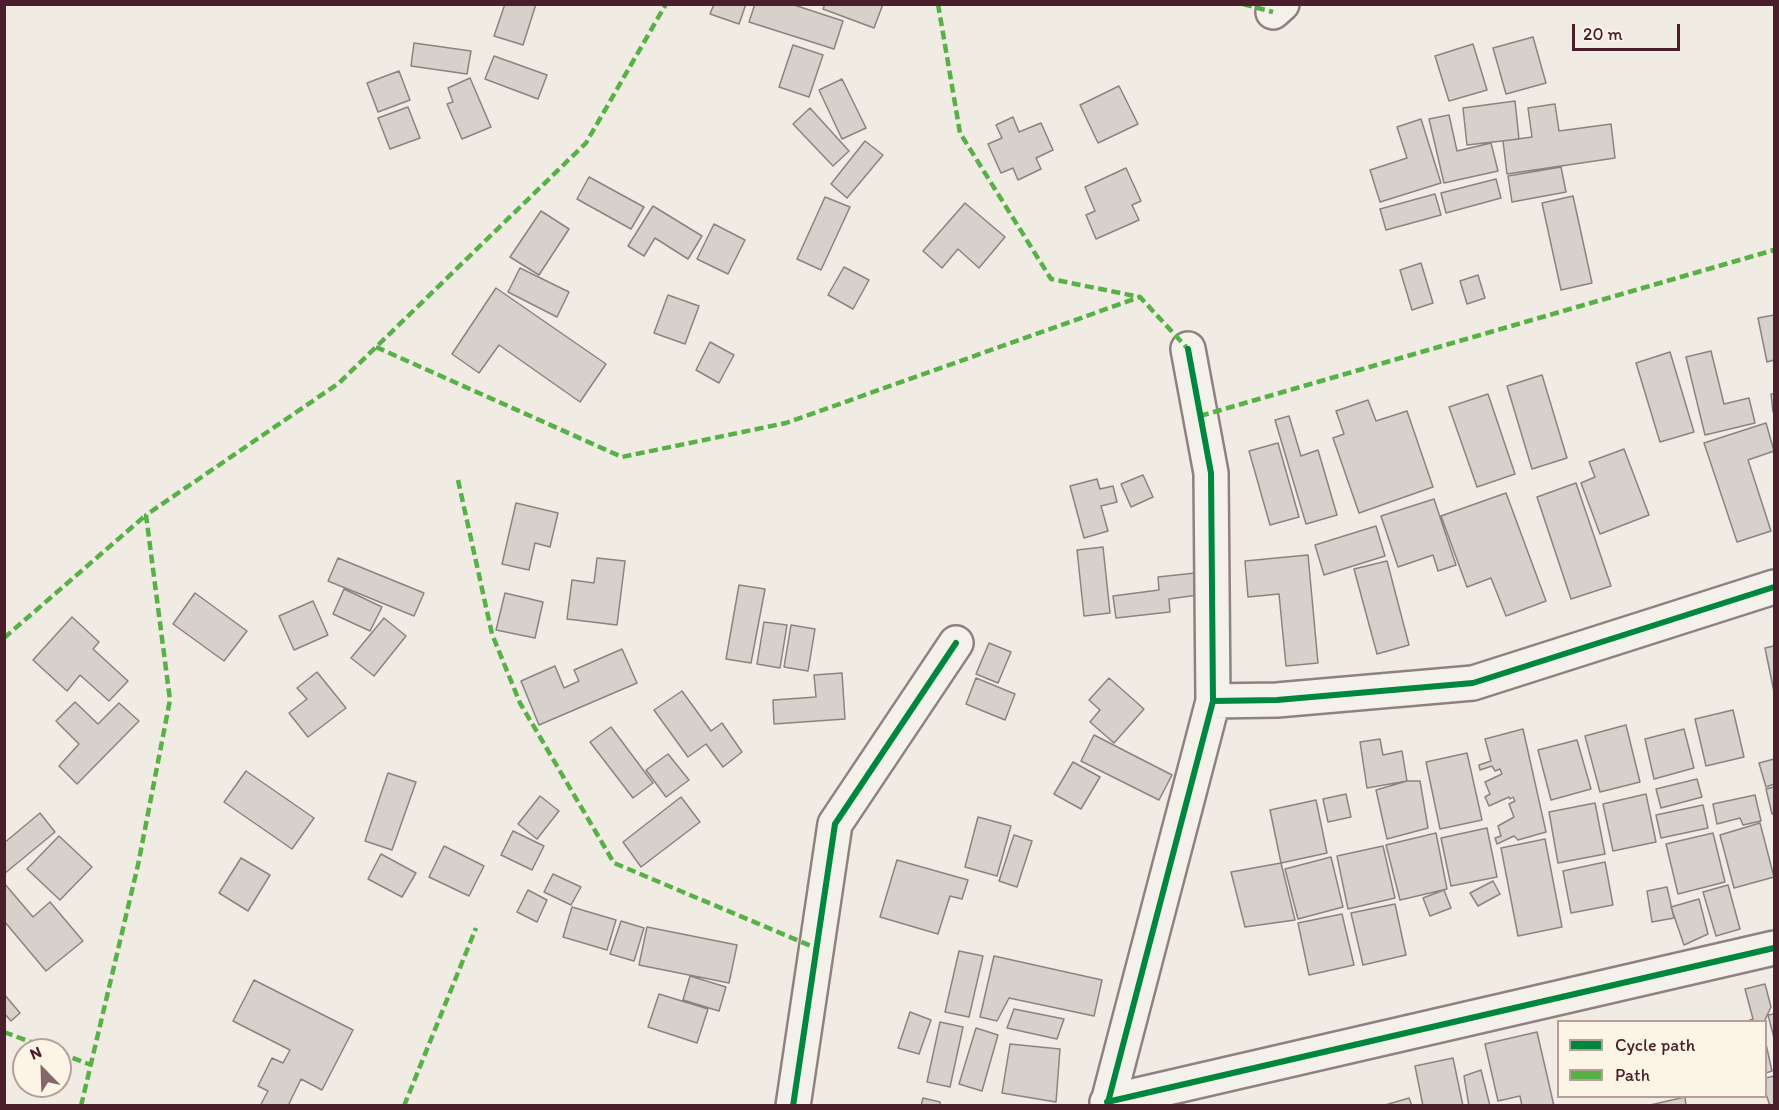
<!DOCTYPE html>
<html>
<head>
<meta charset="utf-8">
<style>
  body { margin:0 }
  #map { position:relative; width:1779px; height:1110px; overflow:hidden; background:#f0ebe3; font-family:Itim,sans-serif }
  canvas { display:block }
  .frame { position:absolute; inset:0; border:6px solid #4a1f2b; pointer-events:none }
  .legend { position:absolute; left:1557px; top:1020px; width:210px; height:78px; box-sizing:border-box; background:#fcf5e5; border:2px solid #b59f9b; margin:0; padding:8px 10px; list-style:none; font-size:18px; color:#4a1f2b }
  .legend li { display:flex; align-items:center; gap:12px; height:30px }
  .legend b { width:30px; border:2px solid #b59f9b }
  .north { position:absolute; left:12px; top:1038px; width:60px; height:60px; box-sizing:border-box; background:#fcf5e5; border:2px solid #b59f9b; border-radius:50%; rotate:337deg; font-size:16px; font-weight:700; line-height:24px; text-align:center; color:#4a1f2b }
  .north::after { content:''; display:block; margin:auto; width:21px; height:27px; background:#84666b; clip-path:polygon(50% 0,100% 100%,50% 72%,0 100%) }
  .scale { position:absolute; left:1572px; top:24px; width:108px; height:27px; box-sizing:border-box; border:3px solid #4a1f2b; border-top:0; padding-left:8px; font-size:18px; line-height:21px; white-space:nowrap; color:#4a1f2b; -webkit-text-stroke:4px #fcf5e5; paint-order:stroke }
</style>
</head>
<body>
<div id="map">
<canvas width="1779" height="1110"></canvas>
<div class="frame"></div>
<ul class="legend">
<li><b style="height:8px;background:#00873e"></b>Cycle path</li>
<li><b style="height:8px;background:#57b146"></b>Path</li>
</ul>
<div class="north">N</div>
<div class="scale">20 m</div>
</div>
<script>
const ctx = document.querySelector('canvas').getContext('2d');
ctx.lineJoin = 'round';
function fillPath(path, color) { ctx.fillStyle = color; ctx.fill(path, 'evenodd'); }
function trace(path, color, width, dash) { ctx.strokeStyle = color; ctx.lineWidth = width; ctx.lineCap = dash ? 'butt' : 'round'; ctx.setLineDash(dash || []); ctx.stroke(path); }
const building = new Path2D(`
  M505 4H536L523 45 494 36Z
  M714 4H746L739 24 710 14Z
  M755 4H791L843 21 834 49 749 22Z
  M825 4H883L874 28 823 9Z
  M1533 37 1546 83 1506 94 1493 48Z
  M414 43 471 51 467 74 411 66Z
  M1473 44 1487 90 1449 101 1435 56Z
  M793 45 823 55 809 97 779 87Z
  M494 56 547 75 538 99 485 79Z
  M399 71 410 100 378 112 367 83Z
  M470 78 491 127 462 139 447 104 453 102 448 88Z
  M842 79 866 128 842 139 819 90Z
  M1119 86 1138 124 1098 143 1080 105Z
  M1515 101 1519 139 1467 145 1463 108Z
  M1555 104 1559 131 1611 124 1615 158 1507 174 1503 141 1532 137 1528 108Z
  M408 107 420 138 390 149 378 118Z
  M810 108 849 151 833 166 793 124Z
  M1449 115 1457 151 1491 143 1498 171 1444 183 1429 119Z
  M1013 117 1019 132 1041 123 1053 150 1036 158 1041 169 1018 180 1013 168 1001 173 988 144 1002 138 996 125Z
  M1421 119 1441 183 1380 202 1370 170 1407 158 1397 127Z
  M865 141 883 155 847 198 831 184Z
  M1561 167 1566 192 1512 202 1508 176Z
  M1126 168 1141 201 1132 205 1139 220 1096 239 1086 215 1095 211 1085 187Z
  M589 177 644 207 631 229 577 199Z
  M1496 179 1501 198 1446 213 1441 193Z
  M1435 194 1441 215 1386 230 1380 209Z
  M1573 196 1592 283 1561 290 1542 203Z
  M825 197 850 207 821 270 797 259Z
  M965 203 1005 237 979 268 958 249 942 268 923 251Z
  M653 206 702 236 688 259 655 238 644 256 628 246Z
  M541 211 569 229 539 275 510 257Z
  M714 224 745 240 728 274 697 259Z
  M1421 263 1433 303 1412 310 1400 270Z
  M844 267 869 280 853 309 828 295Z
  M520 268 569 292 557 317 508 292Z
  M1478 275 1485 298 1467 304 1460 281Z
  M496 288 606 364 580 402 499 345 479 373 452 354Z
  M668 295 699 306 685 344 654 333Z
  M1774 315V360L1767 362 1758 318Z
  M710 342 734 355 719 383 696 370Z
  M1711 351 1724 404 1749 398 1755 423 1705 435 1686 357Z
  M1670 352 1694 432 1660 442 1636 363Z
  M1542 375 1567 458 1532 469 1507 386Z
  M1488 394 1515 474 1477 487 1449 407Z
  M1771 394H1774V412H1773Z
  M1368 400 1376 421 1407 411 1433 487 1359 513 1333 438 1344 434 1336 411Z
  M1289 416 1301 456 1318 450 1337 515 1306 524 1275 420Z
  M1766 423 1774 451 1748 460 1771 531 1737 542 1704 443Z
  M1278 443 1299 517 1270 525 1249 451Z
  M1624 449 1649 515 1600 534 1581 483 1595 477 1589 462Z
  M1143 475 1153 497 1131 507 1121 484Z
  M1097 479 1100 489 1113 486 1117 502 1101 506 1108 531 1084 538 1070 486Z
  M1576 483 1611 586 1571 599 1537 497Z
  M1506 493 1546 601 1506 616 1491 578 1467 587 1441 516Z
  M1434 499 1456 565 1438 571 1433 555 1398 567 1381 516Z
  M516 503 558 513 550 547 535 543 529 570 502 564Z
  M1376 526 1385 556 1324 575 1315 545Z
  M1103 547 1110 613 1084 616 1077 550Z
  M1308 555 1318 663 1286 666 1279 594 1248 597 1245 561Z
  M338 558 424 593 414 616 328 581Z
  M597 558 625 561 617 625 567 619 572 580 594 583Z
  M1387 561 1409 645 1377 654 1354 569Z
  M1195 573 1198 595 1169 599 1170 612 1116 618 1113 596 1159 590 1158 577Z
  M739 585 765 589 751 663 726 659Z
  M344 589 382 607 370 631 333 614Z
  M195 593 247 631 224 661 173 624Z
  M505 593 543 602 535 638 496 630Z
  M313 601 328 635 294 650 279 616Z
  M72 617 99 642 93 649 128 681 109 701 80 675 67 691 33 660Z
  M384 618 406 636 374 676 351 658Z
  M764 622 787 625 780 668 757 664Z
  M791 625 815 629 808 671 784 667Z
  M989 643 1011 652 998 683 976 674Z
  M1774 646V692L1765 648Z
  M622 649 637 683 539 725 521 681 555 666 564 688 579 681 574 670Z
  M317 672 346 708 308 737 289 713 307 699 297 688Z
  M842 673 845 719 774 724 773 700 816 697 814 675Z
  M976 678 1015 694 1005 720 966 704Z
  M1109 678 1144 709 1114 743 1090 722 1100 710 1089 700Z
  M682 691 711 731 722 723 742 752 723 767 706 744 688 757 654 710Z
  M75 702 98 724 119 703 139 721 77 784 59 766 79 744 56 721Z
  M1733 710 1744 757 1706 766 1695 719Z
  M1626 725 1640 782 1600 792 1585 736Z
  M611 727 653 783 633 798 590 742Z
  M1523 729 1546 832 1518 840 1514 836 1497 844 1495 838 1501 836 1498 826 1514 817 1509 804 1515 801 1513 797 1510 799 1509 797 1489 806 1485 797 1490 794 1485 782 1502 774 1500 769 1495 771 1492 766 1480 770 1479 765 1491 761 1485 739Z
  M1684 729 1694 768 1654 779 1645 739Z
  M1094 735 1172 775 1159 800 1081 761Z
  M1380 739 1383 755 1402 751 1407 781 1367 788 1360 742Z
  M1577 740 1591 789 1551 800 1538 750Z
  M1467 753 1482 820 1440 829 1426 762Z
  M668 754 689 780 666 797 646 770Z
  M1774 759V784L1766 787 1759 763Z
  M1073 762 1100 777 1081 809 1054 794Z
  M246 771 314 818 292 849 224 802Z
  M388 773 416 782 392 850 365 841Z
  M1697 779 1702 797 1661 808 1656 789Z
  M1407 781H1420L1428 828 1387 839 1376 790Z
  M1774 787V813L1772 814 1766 789Z
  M1346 794 1351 817 1328 822 1323 799Z
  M1646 794 1656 842 1613 851 1603 804Z
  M1755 795 1761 821 1743 825 1740 818 1717 824 1713 804Z
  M540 796 559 811 537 839 518 824Z
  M681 797 700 822 641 867 623 842Z
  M1316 800 1327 853 1281 863 1270 810Z
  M1595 803 1605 854 1558 863 1549 812Z
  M1703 805 1708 828 1661 838 1656 815Z
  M40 813 55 832 4 874V843Z
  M978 817 1011 826 997 876 965 867Z
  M1760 823 1774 877 1734 888 1720 835Z
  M1487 828 1497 877 1451 886 1441 838Z
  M513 831 544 846 532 870 501 855Z
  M1436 833 1447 889 1400 900 1386 845Z
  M1713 833 1725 882 1678 894 1666 844Z
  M1014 835 1032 841 1017 887 999 881Z
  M59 836 92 867 60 900 27 869Z
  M1545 839 1562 927 1518 936 1501 848Z
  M444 846 484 866 469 896 429 877Z
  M1383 846 1395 898 1348 909 1337 856Z
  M381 854 416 873 402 897 368 879Z
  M1331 857 1343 907 1298 919 1285 869Z
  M241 858 270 875 248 911 219 893Z
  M897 860 968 880 962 899 950 896 938 934 880 917Z
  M1605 862 1613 905 1571 913 1563 871Z
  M1281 863 1295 920 1245 927 1231 872Z
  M553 874 581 887 571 905 544 892Z
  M1493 881 1500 894 1478 906 1470 893Z
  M4 883 33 917 50 902 83 941 46 971 4 921Z
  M1728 885 1740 929 1716 936 1703 892Z
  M1667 887 1674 918 1652 922 1647 891Z
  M528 890 547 900 537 922 517 912Z
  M1444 890 1451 908 1430 916 1423 898Z
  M1699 899 1708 934 1684 945 1671 907Z
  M1395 904 1406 955 1363 965 1351 913Z
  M572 907 616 920 607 950 563 937Z
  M1342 914 1354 965 1309 975 1298 923Z
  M621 921 644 928 634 961 610 954Z
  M647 927 737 945 729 983 639 965Z
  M959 951 983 956 969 1017 945 1012Z
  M994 956 1102 980 1094 1016 1009 998 997 1021 980 1017Z
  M690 976 726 987 719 1011 683 1000Z
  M254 980 353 1030 322 1090 301 1079 288 1106H260L268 1091 258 1086 272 1058 283 1063 290 1050 233 1021Z
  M1765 984 1771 1007 1764 1022H1745L1753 1019 1745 989Z
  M4 994 20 1013 11 1021 4 1013Z
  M659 994 708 1009 697 1043 648 1027Z
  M1014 1009 1064 1019 1057 1039 1007 1028Z
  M910 1012 931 1020 919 1054 898 1048Z
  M1774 1014V1038L1768 1015Z
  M940 1022 963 1027 950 1087 927 1082Z
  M976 1028 998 1035 982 1091 959 1084Z
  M1537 1032 1554 1106H1522L1520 1096 1498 1101 1485 1044Z
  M1010 1044 1060 1049 1056 1102 1002 1093Z
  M1766 1044 1772 1071 1766 1073Z
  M1453 1058 1463 1106H1423L1415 1066Z
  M1481 1070 1490 1106H1469L1464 1076Z
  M1774 1076V1106H1770L1766 1094V1078Z
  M1685 1097 1686 1106H1646Z
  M923 1098 940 1102V1106H921Z
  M1409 1098 1412 1106H1382Z`);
const minor = new Path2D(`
  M1273 12 1282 4
  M1213 701 1277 700 1473 683 1774 587
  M1107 1102 1774 948
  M793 1106 835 824 956 643
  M1107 1106 1213 701 1211 473 1188 349`);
const quiet = new Path2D(`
  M938 4 960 133 1051 279 1140 297 1188 349
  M1243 4 1273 12
  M376 347 622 457 786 423 1140 297
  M1200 416 1774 250
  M458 480 492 634 520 703 614 863 816 948
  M4 638 146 515
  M4 1032 52 1050
  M60 1053 91 1065
  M81 1106 138 865 170 700 146 515 339 383 586 143 666 4
  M404 1106 476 928`);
const cycleway = new Path2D(`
  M1213 701 1277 700 1473 683 1774 587
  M1107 1102 1774 948
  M793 1106 835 824 956 643
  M1107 1106 1213 701 1211 473 1188 349`);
fillPath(building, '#d7d1cc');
trace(building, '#8d8281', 1.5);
trace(minor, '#8d8281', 38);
trace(minor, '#f4f1eb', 33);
trace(quiet, '#57b146', 4.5, [9, 4.5]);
trace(cycleway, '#00873e', 6);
</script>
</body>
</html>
